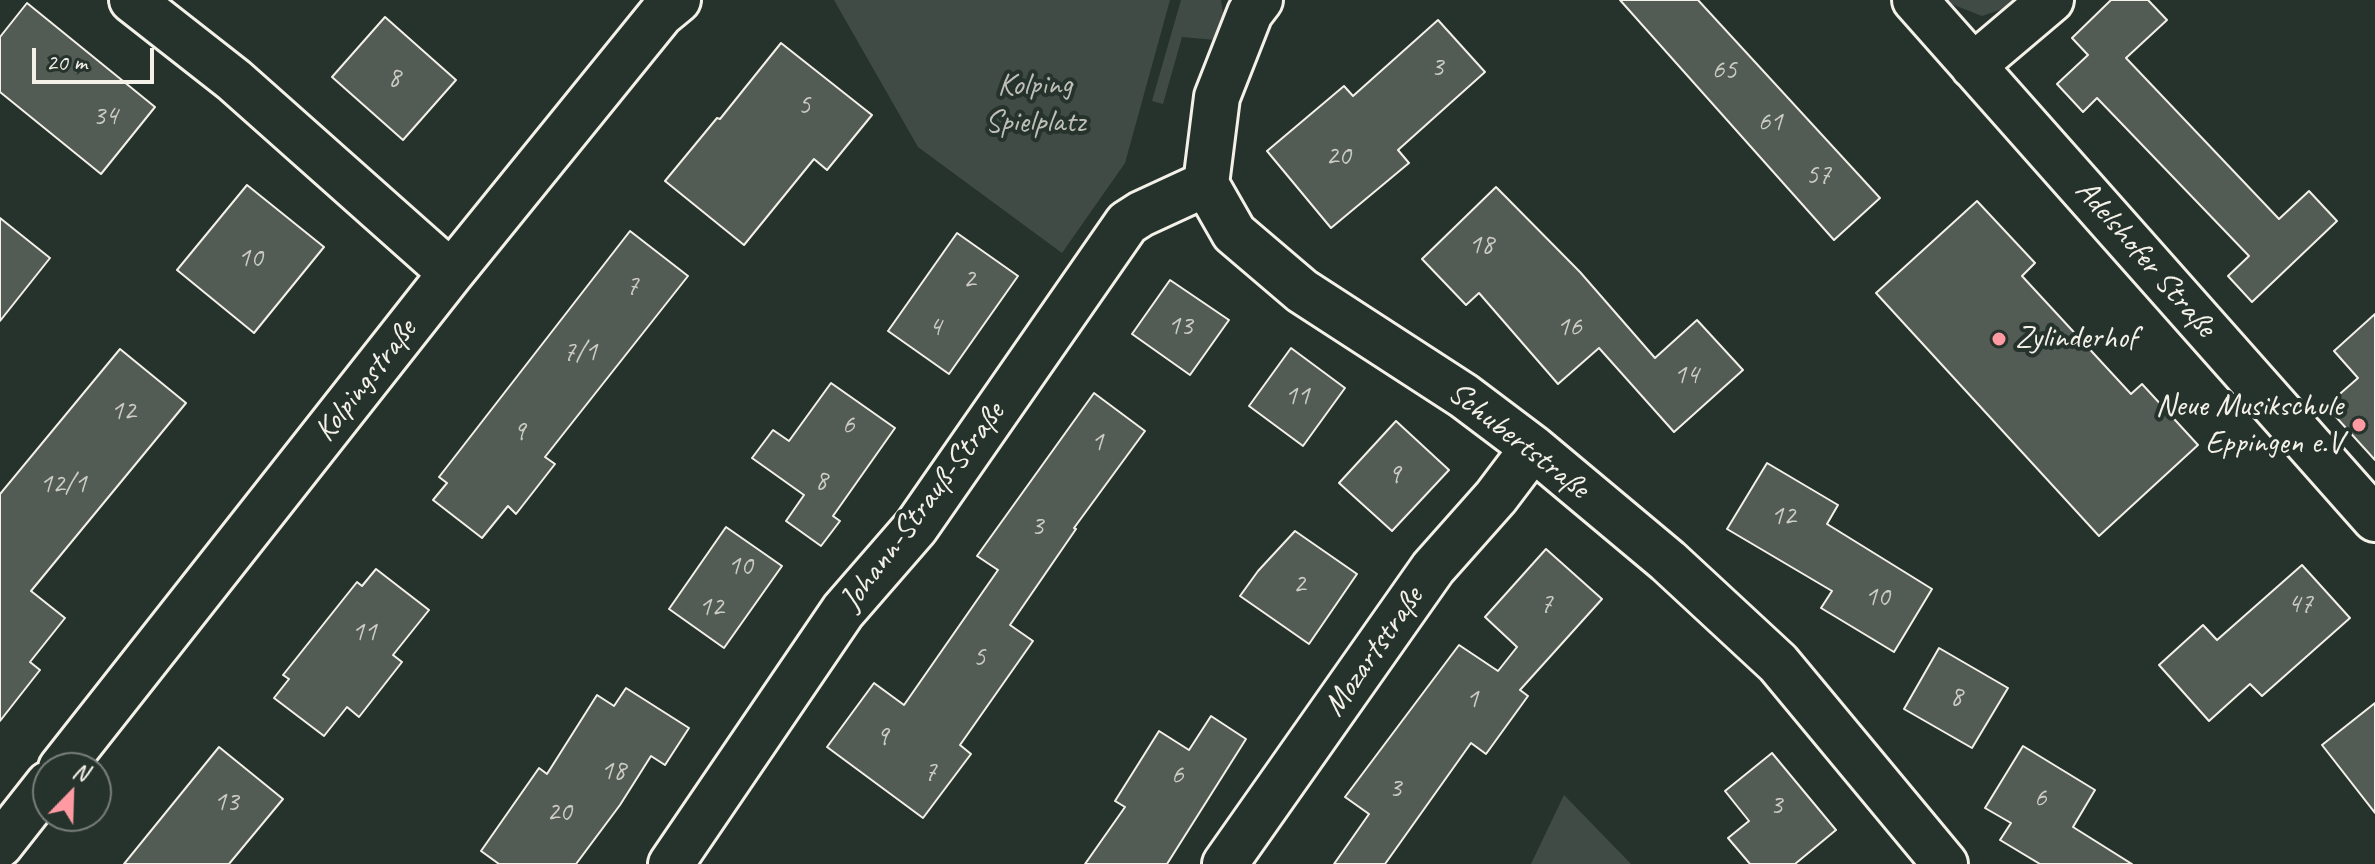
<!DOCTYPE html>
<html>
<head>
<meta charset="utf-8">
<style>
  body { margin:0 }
  #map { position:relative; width:2375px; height:864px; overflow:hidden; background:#26332d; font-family:Caveat,sans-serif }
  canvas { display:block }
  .north { position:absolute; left:32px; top:752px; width:80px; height:80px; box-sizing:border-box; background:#26332d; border:2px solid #787f78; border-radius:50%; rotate:23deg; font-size:22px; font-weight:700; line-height:32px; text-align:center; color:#f4f1e8 }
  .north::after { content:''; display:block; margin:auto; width:28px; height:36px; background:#ff9aa2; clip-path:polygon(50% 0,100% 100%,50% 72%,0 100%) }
  .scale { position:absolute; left:32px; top:48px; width:122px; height:36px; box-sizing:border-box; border:4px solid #f4f1e8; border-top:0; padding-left:10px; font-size:24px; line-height:28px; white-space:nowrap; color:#f4f1e8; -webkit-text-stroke:6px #26332d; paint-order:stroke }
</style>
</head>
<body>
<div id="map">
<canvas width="2375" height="864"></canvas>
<div class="north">N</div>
<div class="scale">20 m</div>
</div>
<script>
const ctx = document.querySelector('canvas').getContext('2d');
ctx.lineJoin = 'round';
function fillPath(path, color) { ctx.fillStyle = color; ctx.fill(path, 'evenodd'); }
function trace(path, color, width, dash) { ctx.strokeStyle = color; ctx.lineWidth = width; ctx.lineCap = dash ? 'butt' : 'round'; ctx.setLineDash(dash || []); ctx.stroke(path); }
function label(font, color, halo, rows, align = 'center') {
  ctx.font = font + ' Caveat,sans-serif'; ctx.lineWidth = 8; ctx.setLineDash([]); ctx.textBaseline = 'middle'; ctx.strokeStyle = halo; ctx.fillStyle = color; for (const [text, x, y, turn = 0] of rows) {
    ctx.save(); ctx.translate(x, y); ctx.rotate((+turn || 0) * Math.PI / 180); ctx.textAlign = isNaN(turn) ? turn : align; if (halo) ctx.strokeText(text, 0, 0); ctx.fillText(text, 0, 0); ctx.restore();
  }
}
const green = new Path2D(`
  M834 0H1170L1125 163 1062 253 918 147Z
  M1181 0H1221L1223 13 1216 40 1182 37 1163 104 1152 101Z
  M1941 0H2019L2014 5 1982 16Z
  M1564 795 1631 864H1531Z`);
const building = new Path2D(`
  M1620 0H1698L1880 198 1834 240Z
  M2111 0H2148L2167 20 2126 58 2279 219 2309 191 2337 221 2252 302 2228 276 2249 256 2097 98 2083 112 2057 84 2088 55 2072 38Z
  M27 3 155 107 101 174 0 92V37Z
  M385 17 456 80 403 140 332 77Z
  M1438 20 1485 72 1398 150 1409 163 1331 228 1267 151 1344 86 1353 96Z
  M781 43 872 115 827 170 814 159 744 245 665 181 717 118 720 119Z
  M247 185 324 247 254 333 177 270Z
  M1496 187 1580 272 1655 358 1697 320 1743 370 1674 432 1599 348 1558 384 1479 293 1466 305 1422 259Z
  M1977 201 2035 263 2022 276 2131 394 2142 384 2198 445 2099 536 1876 293Z
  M0 218 50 258 0 321Z
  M630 231 688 276 545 457 555 464 516 514 508 506 482 538 433 500 447 483 439 477Z
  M957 233 1018 276 949 374 888 331Z
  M1170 280 1229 320 1190 375 1132 334Z
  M2375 314V460L2326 406 2358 378 2334 351Z
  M1291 348 1345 388 1303 446 1249 406Z
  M120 349 186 403 31 591 65 618 30 662 40 670 0 721V494Z
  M831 383 895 428 833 516 840 521 821 546 786 521 804 495 752 458 773 430 789 441Z
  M1094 393 1145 431 1074 528 1076 529 1010 625 1033 641 960 745 971 754 923 818 827 747 874 683 904 705 998 570 977 556Z
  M1396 421 1449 470 1392 531 1339 483Z
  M1767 463 1838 505 1827 524 1932 589 1894 652 1821 608 1832 591 1727 529Z
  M726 527 782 566 724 648 669 609Z
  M1295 531 1357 574 1309 644 1240 596 1258 571Z
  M1546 549 1602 599 1520 690 1528 696 1486 754 1471 743 1385 864H1334L1369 814 1345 797 1459 645 1498 671 1517 647 1485 617Z
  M2302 565 2350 618 2262 696 2250 684 2209 721 2159 665 2203 625 2217 640Z
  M376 569 429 610 393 655 402 662 359 717 347 707 324 736 274 698 289 679 283 675 357 582 362 586Z
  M1939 648 2008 688 1972 748 1904 709Z
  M626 688 689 728 665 765 651 756 620 805 576 864H499L481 851 539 768 547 774 597 695 614 706Z
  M2375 703V813L2322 745Z
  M1211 716 1246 739 1167 864H1085L1125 807 1115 801 1159 731 1189 750Z
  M2023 746 2095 790 2073 827 2132 864H2040L2000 840 2011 823 1985 808Z
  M219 747 283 799 229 864H124Z
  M1772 753 1836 830 1795 864H1750L1728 838 1749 821 1725 791Z`);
const minor = new Path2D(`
  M132 0 234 80 451 273
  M1260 0 1250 13 1217 97 1206 184 1234 233 1302 291 1464 396 1533 448 1668 561 1778 663 1945 864
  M1915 0 2375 519
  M1973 66 2051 0
  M61 768 451 273 661 14 678 0
  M0 845 48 784
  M671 864 843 611 916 527 1127 223 1141 214 1206 184
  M1225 864 1433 568 1496 497 1533 448`);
const markers = [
  [1999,339,8,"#ff9aa2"],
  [2359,425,8,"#ff9aa2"]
];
const numberNames = [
  ["3",1437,68],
  ["65",1724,71],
  ["8",394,79],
  ["5",804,106],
  ["34",105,117],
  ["61",1770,123],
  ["20",1338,157],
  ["57",1818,176],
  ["18",1481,246],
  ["10",250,259],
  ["2",969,280],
  ["7",632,287],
  ["13",1180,327],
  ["4",935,328],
  ["16",1569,328],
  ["7/1",580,353],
  ["14",1686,376],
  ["11",1297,397],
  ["12",123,412],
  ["6",848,426],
  ["9",519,433],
  ["1",1097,443],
  ["9",1394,476],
  ["8",821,482],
  ["12/1",63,485],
  ["12",1783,517],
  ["3",1037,527],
  ["10",740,567],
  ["2",1299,585],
  ["10",1877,598],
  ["7",1546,605],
  ["47",2300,605],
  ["12",711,608],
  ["11",364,633],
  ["5",979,658],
  ["8",1956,698],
  ["1",1472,700],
  ["9",882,738],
  ["18",613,772],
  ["7",930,773],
  ["6",1177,776],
  ["3",1395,789],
  ["6",2040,799],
  ["13",226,803],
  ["3",1776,806],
  ["20",559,813]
];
const parkNames = [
  ["Kolping",1035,86],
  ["Spielplatz",1035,123]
];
const streetNames = [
  ["Adelshofer Straße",2145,259,49],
  ["Kolpingstraße",366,381,-52],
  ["Schubertstraße",1518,441,38],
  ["Johann-Strauß-Straße",923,507,-53],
  ["Mozartstraße",1374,652,-55]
];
const poiNames = [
  ["Zylinderhof",2015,339],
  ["Neue Musikschule",2343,407,"right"],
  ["Eppingen e.V",2343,444,"right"]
];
fillPath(green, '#414b45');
fillPath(building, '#525c55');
trace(building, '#f4f1e8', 2);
trace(minor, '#f4f1e8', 50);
trace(minor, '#26332d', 44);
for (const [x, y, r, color] of markers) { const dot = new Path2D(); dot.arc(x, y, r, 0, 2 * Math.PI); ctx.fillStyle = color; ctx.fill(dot); trace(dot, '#26332d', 3); }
label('28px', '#ccccc3', null, numberNames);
label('32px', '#bebfb7', '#26332d', parkNames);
label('32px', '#f4f1e8', '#26332d', streetNames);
label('32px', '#f4f1e8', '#26332d', poiNames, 'left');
</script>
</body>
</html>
